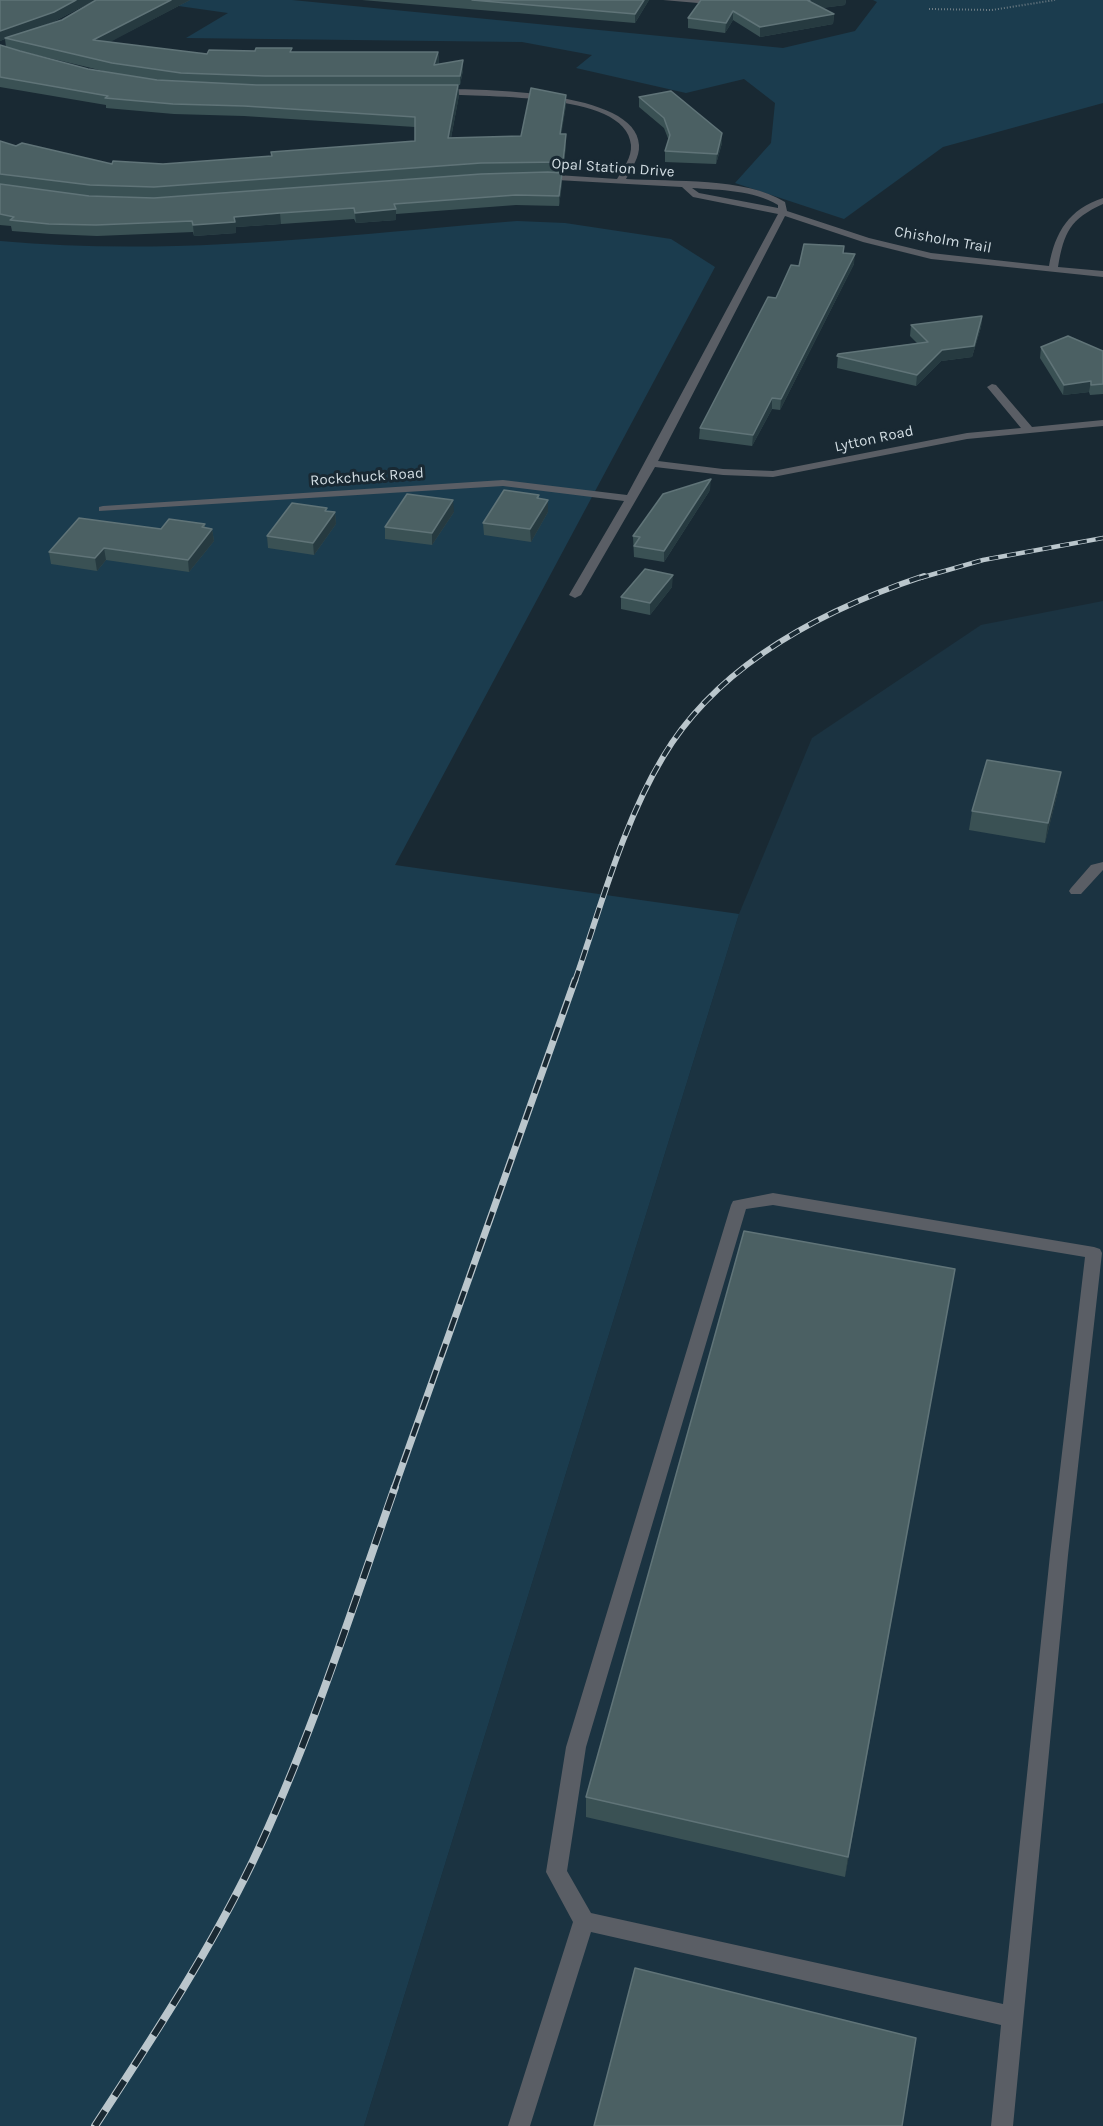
<!DOCTYPE html>
<html>
<head>
<meta charset="utf-8">
<style>
  body { margin:0 }
  canvas { display:block; background:#192933 }
</style>
</head>
<body>
<canvas width="1103" height="2126"></canvas>
<script>
const ctx = document.querySelector('canvas').getContext('2d');
ctx.lineJoin = 'round';
function fillPath(path, color) { ctx.fillStyle = color; ctx.fill(path, 'evenodd'); }
function trace(path, color, width, dash) { ctx.strokeStyle = color; ctx.lineWidth = width; ctx.lineCap = dash ? 'butt' : 'round'; ctx.setLineDash(dash || []); ctx.stroke(path); }
function label(font, color, halo, rows, align = 'center') {
  ctx.font = font + ' Karla,sans-serif'; ctx.lineWidth = 6; ctx.setLineDash([]); ctx.textBaseline = 'middle'; ctx.strokeStyle = halo; ctx.fillStyle = color; for (const [text, x, y, turn = 0] of rows) {
    ctx.save(); ctx.translate(x, y); ctx.rotate((+turn || 0) * Math.PI / 180); ctx.textAlign = isNaN(turn) ? turn : align; if (halo) ctx.strokeText(text, 0, 0); ctx.fillText(text, 0, 0); ctx.restore();
  }
}
const built = new Path2D(`
  M1103 601V2126H364L739 914 812 738 981 625Z`);
const green = new Path2D(`
  M136 0H292L783 48 855 31 877 2 873 0H1103V103L943 147 844 219 735 183 771 143 775 103 744 79 686 93 576 68 592 55 522 42 186 38 228 13Z
  M517 221 565 223 671 239 715 267 395 865 739 914 364 2126H0V241C174 257 344 235 517 221Z`);
const path = new Path2D(`
  M929 9 992 10 1055 0`);
const minor = new Path2D(`
  M663 0H706L725 3 721 5Z
  M439 89C478 89 637 90 639 145 640 157 631 169 626 179 673 182 745 177 785 202L787 211 869 238 931 253 1049 266C1055 232 1069 209 1103 198V204C1070 219 1064 232 1058 267L1103 271V277L931 259 863 242 785 216 658 461 723 469 773 471 967 433 1021 428 987 387 992 384 996 385 1032 427 1103 420V426L967 439 773 477 723 475 655 467 581 595 575 598 569 595 624 501 503 486 99 511V507L103 506 503 480 627 495 778 214 693 197 682 187 539 179V175L542 174 617 179C623 169 632 157 631 145 627 89 474 99 436 93V89ZM692 188C720 190 753 190 778 205V208L699 193Z
  M1103 862V870L1081 894H1071L1069 891 1071 888 1091 865Z
  M773 1193 1094 1247 1100 1249 1102 1253 1068 1555 1013 2126H991L1001 2025 591 1932 530 2126H508L573 1922 546 1872 566 1747 731 1205 733 1201ZM773 1205 1085 1257 1050 1555 1003 2004 591 1913 567 1871 586 1747 746 1209Z`);
const railFar3 = new Path2D(`
  M920 578 983 560 1103 538`);
const railFar2 = new Path2D(`
  M575 981C601 907 622 825 663 757 718 664 825 609 924 576`);
const railFar1 = new Path2D(`
  M394 1489 575 980`);
const rail = new Path2D(`
  M95 2126C151 2040 208 1954 253 1861 310 1741 351 1612 395 1487`);
const wall = new Path2D(`
  M0 0H95L55 21 38 27 62 20 96 0H190L109 42 207 54 292 52H438L439 62 438 65 463 60V70L460 85H458L459 95 451 138 521 136 566 105 561 134H566V145L563 173H562V183L559 206 516 205 396 214V220L356 223 354 219 281 224 236 227V233L194 236 193 232 97 236 51 234 12 231 11 226 0 225V184L91 196 0 184V141L16 146 112 164H163L271 156V152L415 141V127L244 116 174 114 106 108V105L0 87V45L6 47 5 39 0 41ZM11 49 87 67 107 72 88 69Z
  M362 0H649L635 23Z
  M701 0H846L845 5 821 8 834 14 833 24 760 37 733 20 725 33 688 28V18Z
  M639 97 722 143 716 164 665 162V151L669 141 664 128 639 107Z
  M844 253 854 264 780 410 772 409 752 446 699 439 700 428 776 298 799 266Z
  M982 316 981 327 972 357 941 361 916 386 837 368 838 354 917 343 910 336 911 325Z
  M1041 347 1103 351V394L1090 395 1089 392 1063 395 1040 358Z
  M710 490 664 562 634 557 633 536Z
  M539 495V498L548 500V512L531 542 484 535 483 523Z
  M327 511 335 512 336 524 314 555 268 548 267 536Z
  M454 512 432 545 385 539V527Z
  M205 524V528L212 529 214 541 189 572 106 560 97 571 51 564 49 552 161 529Z
  M672 587 650 615 621 609V597Z
  M1058 791 1045 843 969 830 972 811Z
  M955 1269 845 1877 586 1817V1797Z`);
const shadedWall = new Path2D(`
  M76 0H95L55 21 7 38H5V39L0 41V31Z
  M171 0H190L95 50 93 40Z
  M644 0H649L635 23V14Z
  M807 0H846L845 5 807 10Z
  M733 11V20L725 33 726 23Z
  M834 14 833 24 760 37V27Z
  M438 52 439 62 434 75V65Z
  M463 60V70L460 85V76Z
  M458 85 459 95 449 148 448 138Z
  M566 95V105L560 144V134Z
  M722 133V143L716 164 717 154Z
  M566 134V145L563 173V162Z
  M562 173V183L559 206V196Z
  M396 209V220L356 223 355 213Z
  M280 213 281 224 236 227V233L194 236 193 225 234 217Z
  M855 254 854 264 780 410 781 399Z
  M982 316 981 327 972 357 941 361 916 386 917 375 942 350Z
  M1091 381 1089 392 1063 395 1064 385Z
  M772 398V409L752 446 753 435Z
  M711 479 710 490 664 562V551Z
  M453 500 454 512 432 545V533Z
  M548 500V512L531 542 530 529Z
  M335 512 336 524 314 555 313 543Z
  M212 529 214 541 189 572 188 560Z
  M104 548 106 560 97 571 95 558Z
  M673 575 672 587 650 615V603Z
  M1061 772 1058 791 1045 843 1048 823Z
  M952 1289 845 1877 848 1857Z`);
const building = new Path2D(`
  M0 0H76L54 12 0 31Z
  M96 0H171L93 40 207 54 209 50 255 51 256 48H292L290 52H438L434 65 463 60 460 76H265L181 73 112 63 5 38 62 20Z
  M472 0H644L635 14Z
  M701 0H810H807L834 14 760 27 733 11 726 23 688 18Z
  M0 45 20 51 88 69 157 80 257 85H458L448 138 521 136 531 88 566 95 560 134H566L563 162 481 163 154 187 90 185 0 174V141L16 146 22 143 112 164 113 161 163 164 272 156 271 152 415 141V117L244 106 173 104 105 98 108 96 0 77Z
  M671 91 722 133 717 154 665 151 670 135 664 118 639 97Z
  M548 172 562 173 559 196 516 195 394 204 396 209 355 213 354 208 280 213 234 217 235 222 193 225 192 221 96 225 49 224 10 220 14 217 0 214V184L89 196 154 198 481 174Z
  M804 244 844 246 843 253 855 254 781 399 772 398 753 435 700 428 768 297 776 298 791 265 799 266Z
  M982 316 974 346 942 350 917 375 837 356 838 354 928 342 911 325Z
  M1068 336 1103 351V384L1091 385V381L1064 385 1041 347Z
  M711 479 664 551 634 546 640 537 633 536 663 494Z
  M504 490 539 495 537 498 548 500 530 529 483 523Z
  M407 494 453 500 432 533 385 527Z
  M292 503 327 508 325 511 335 512 313 543 267 536Z
  M79 518 161 529 169 519 205 524 202 527 212 529 188 560 104 548 95 558 49 552Z
  M645 569 673 575 650 603 621 597Z
  M987 760 1061 772 1048 823 972 811Z
  M744 1231 955 1269 848 1857 586 1797Z
  M635 1968 916 2038 902 2126H594Z`);
const farStreetnames = [
  ["Opal Station Drive",613,168,4],
  ["Chisholm Trail",943,240,10],
  ["Lytton Road",874,439,-12],
  ["Rockchuck Road",367,477,-4]
];
fillPath(built, '#1b3341');
fillPath(green, '#1b3c4e');
trace(path, '#6e7c84', 2, [1, 2]);
fillPath(minor, '#5a5e65');
trace(railFar3, '#bac6cc', 4.5);
trace(railFar2, '#bac6cc', 6);
trace(railFar1, '#bac6cc', 7);
trace(rail, '#bac6cc', 8);
trace(railFar3, '#192933', 3, [9]);
trace(railFar2, '#192933', 4, [11]);
trace(railFar1, '#192933', 4.5, [14]);
trace(rail, '#192933', 6, [18]);
fillPath(wall, '#3a5154');
fillPath(shadedWall, '#263a40');
fillPath(building, '#4b6063');
trace(building, '#607478', 1.5);
label('15px', '#d3dee4', '#192933', farStreetnames);
</script>
</body>
</html>
